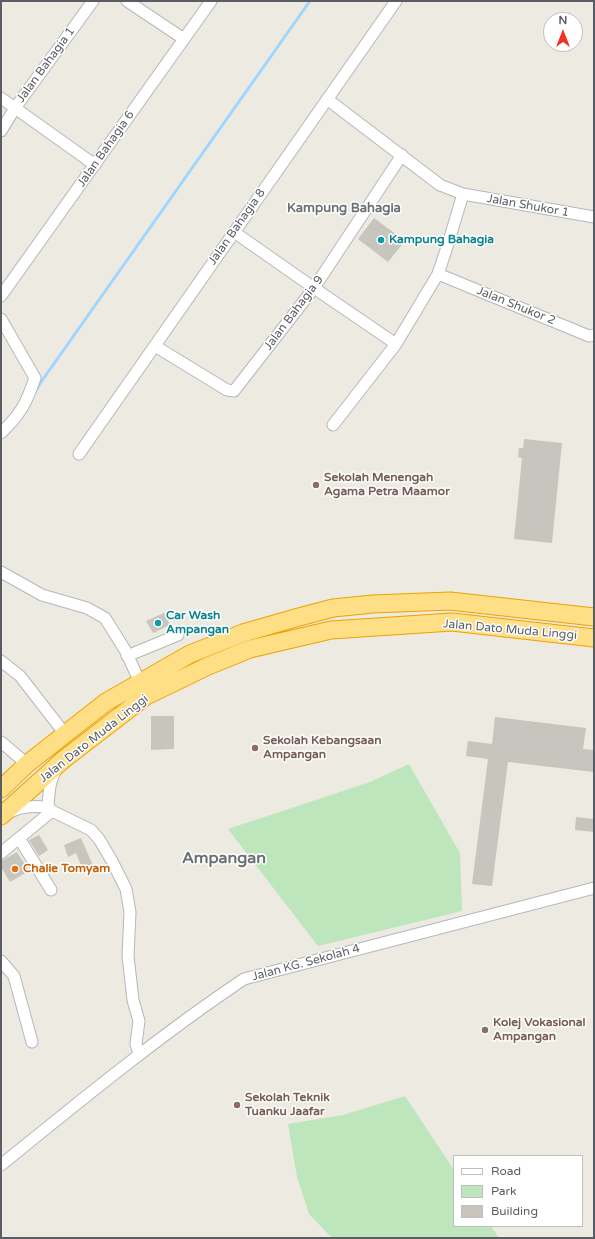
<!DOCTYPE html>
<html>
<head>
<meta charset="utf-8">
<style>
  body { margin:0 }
  #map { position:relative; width:595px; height:1239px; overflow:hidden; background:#edeae1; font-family:"Varela Round",sans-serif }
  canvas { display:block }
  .frame { position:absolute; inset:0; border:2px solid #5a5e63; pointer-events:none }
  .legend { position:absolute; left:453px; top:1155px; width:130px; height:72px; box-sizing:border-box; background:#fff; border:1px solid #bdbfc1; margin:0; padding:5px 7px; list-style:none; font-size:12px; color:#5a5e63 }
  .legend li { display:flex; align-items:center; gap:8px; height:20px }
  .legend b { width:20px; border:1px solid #bdbfc1 }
  .north { position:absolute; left:543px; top:12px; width:40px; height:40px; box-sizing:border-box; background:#fff; border:1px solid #bdbfc1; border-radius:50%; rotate:0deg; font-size:11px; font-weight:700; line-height:16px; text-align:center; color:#5a5e63 }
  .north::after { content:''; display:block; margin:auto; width:14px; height:18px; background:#ee3326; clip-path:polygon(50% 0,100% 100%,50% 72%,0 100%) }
</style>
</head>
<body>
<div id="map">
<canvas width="595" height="1239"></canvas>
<div class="frame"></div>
<ul class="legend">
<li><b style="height:5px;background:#fff"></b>Road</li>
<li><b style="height:11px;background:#bde6bc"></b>Park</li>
<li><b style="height:11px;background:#c8c5be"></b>Building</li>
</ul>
<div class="north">N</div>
</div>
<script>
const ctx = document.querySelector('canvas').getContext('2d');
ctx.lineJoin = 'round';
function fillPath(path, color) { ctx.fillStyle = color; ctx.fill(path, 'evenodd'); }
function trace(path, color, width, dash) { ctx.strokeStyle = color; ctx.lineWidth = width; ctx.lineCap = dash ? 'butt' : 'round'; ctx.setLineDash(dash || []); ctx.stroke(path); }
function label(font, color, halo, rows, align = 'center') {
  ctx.font = font + ' "Varela Round",sans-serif'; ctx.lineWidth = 3; ctx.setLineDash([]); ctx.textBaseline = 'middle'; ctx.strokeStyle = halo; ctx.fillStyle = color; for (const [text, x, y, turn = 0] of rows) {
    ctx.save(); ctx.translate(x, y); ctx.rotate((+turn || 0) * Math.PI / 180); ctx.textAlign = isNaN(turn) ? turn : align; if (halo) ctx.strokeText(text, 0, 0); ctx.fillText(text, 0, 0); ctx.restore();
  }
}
const green = new Path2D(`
  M409 764 460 853 462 911 318 946 228 829 370 782Z
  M405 1096 454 1170V1226H491L499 1238H332L309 1214 297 1177 288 1124 343 1115Z`);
const stream = new Path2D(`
  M35 392 41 382 310 1`);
const building = new Path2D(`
  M374 218 405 241 388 262 358 239Z
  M524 439 562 443 552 543 514 539 522 458 518 457 519 448H523Z
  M164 613 170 625 153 633 146 621Z
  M151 716H174V749L151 750Z
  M495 717 586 728 583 749 594 750V772L508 762 492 886 472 884 488 759 466 756 468 741 492 744Z
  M576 817 594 819V832L575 830Z
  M39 835 48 850 39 856 29 840Z
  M81 838 94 868 84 872 76 853 68 857 64 845Z
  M17 852 29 871 10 882 1 867V861Z`);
const minor = new Path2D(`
  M127 1 184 39
  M1 98 95 165
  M327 99 440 185 463 194 594 217
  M1 131 15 108 93 1
  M234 232 314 288 396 344
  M438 274 589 336 594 335
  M1 296 211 1
  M1 319 35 378C27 402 20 415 1 433
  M155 346 227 390 234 391 314 288 402 155
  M333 425 396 344 438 274 448 244 463 194
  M79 454 396 1
  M1 572 42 595 87 608 105 618 125 650 140 682
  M127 656 178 635
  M1 661 20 676 65 734
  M1 742 27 764
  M56 770C49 781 49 794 48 807L52 811 91 830 99 839 112 861 126 889 130 912 128 956 133 1000 139 1021 136 1044 139 1054
  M10 812C23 806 34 806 48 807
  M19 838 51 890
  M1 853 52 811
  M1 961 14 976 32 1042
  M1 1165C80 1101 159 1036 244 979L594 888`);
const highway = new Path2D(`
  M1 789 27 764 106 702 190 654 243 633 299 617 333 608 373 604 450 601 594 617
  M1 816 63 760 146 696 208 666 250 649 331 630 452 622 594 638`);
const markers = [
  [381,240,4,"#0f9aa8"],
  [316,485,4,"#8d6e63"],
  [158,623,4,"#0f9aa8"],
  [255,748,4,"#8d6e63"],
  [15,869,4,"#e8710a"],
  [485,1030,4,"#8d6e63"],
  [237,1105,4,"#8d6e63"]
];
const streetNames = [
  ["Jalan Bahagia 1",46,65,-54],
  ["Jalan Bahagia 6",106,149,-55],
  ["Jalan Shukor 1",528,206,10],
  ["Jalan Bahagia 8",237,227,-55],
  ["Jalan Shukor 2",516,306,22],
  ["Jalan Bahagia 9",294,313,-53],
  ["Jalan Dato Muda Linggi",510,630,5],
  ["Jalan Dato Muda Linggi",94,739,-38],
  ["Jalan KG. Sekolah 4",306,963,-15]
];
const cultureNames = [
  ["Kampung Bahagia",389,240],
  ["Car Wash",166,616],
  ["Ampangan",166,630]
];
const educationNames = [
  ["Sekolah Menengah",324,478],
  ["Agama Petra Maamor",324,492],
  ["Sekolah Kebangsaan",263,741],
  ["Ampangan",263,755],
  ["Kolej Vokasional",493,1023],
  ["Ampangan",493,1037],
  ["Sekolah Teknik",245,1098],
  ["Tuanku Jaafar",245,1112]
];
const foodNames = [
  ["Chalie Tomyam",23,869]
];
const neighbourhoodNames = [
  ["Kampung Bahagia",344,209]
];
const districtNames = [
  ["Ampangan",224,859]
];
fillPath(green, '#bde6bc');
trace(stream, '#9fd6ff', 3);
fillPath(building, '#c8c5be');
trace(minor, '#b4b7bc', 13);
trace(highway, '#eea100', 19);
trace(minor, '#fff', 11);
trace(highway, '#ffdf86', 17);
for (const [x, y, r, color] of markers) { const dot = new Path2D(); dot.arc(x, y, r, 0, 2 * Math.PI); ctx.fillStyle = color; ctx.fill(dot); trace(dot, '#fff', 1.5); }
label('12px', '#5a5e63', '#fff', streetNames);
label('bold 12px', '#0d838f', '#fff', cultureNames, 'left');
label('bold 12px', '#785e54', '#fff', educationNames, 'left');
label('bold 12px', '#c56008', '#fff', foodNames, 'left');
label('bold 13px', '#6b7075', '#fff', neighbourhoodNames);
label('bold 16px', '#6b7075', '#fff', districtNames);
</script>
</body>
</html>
